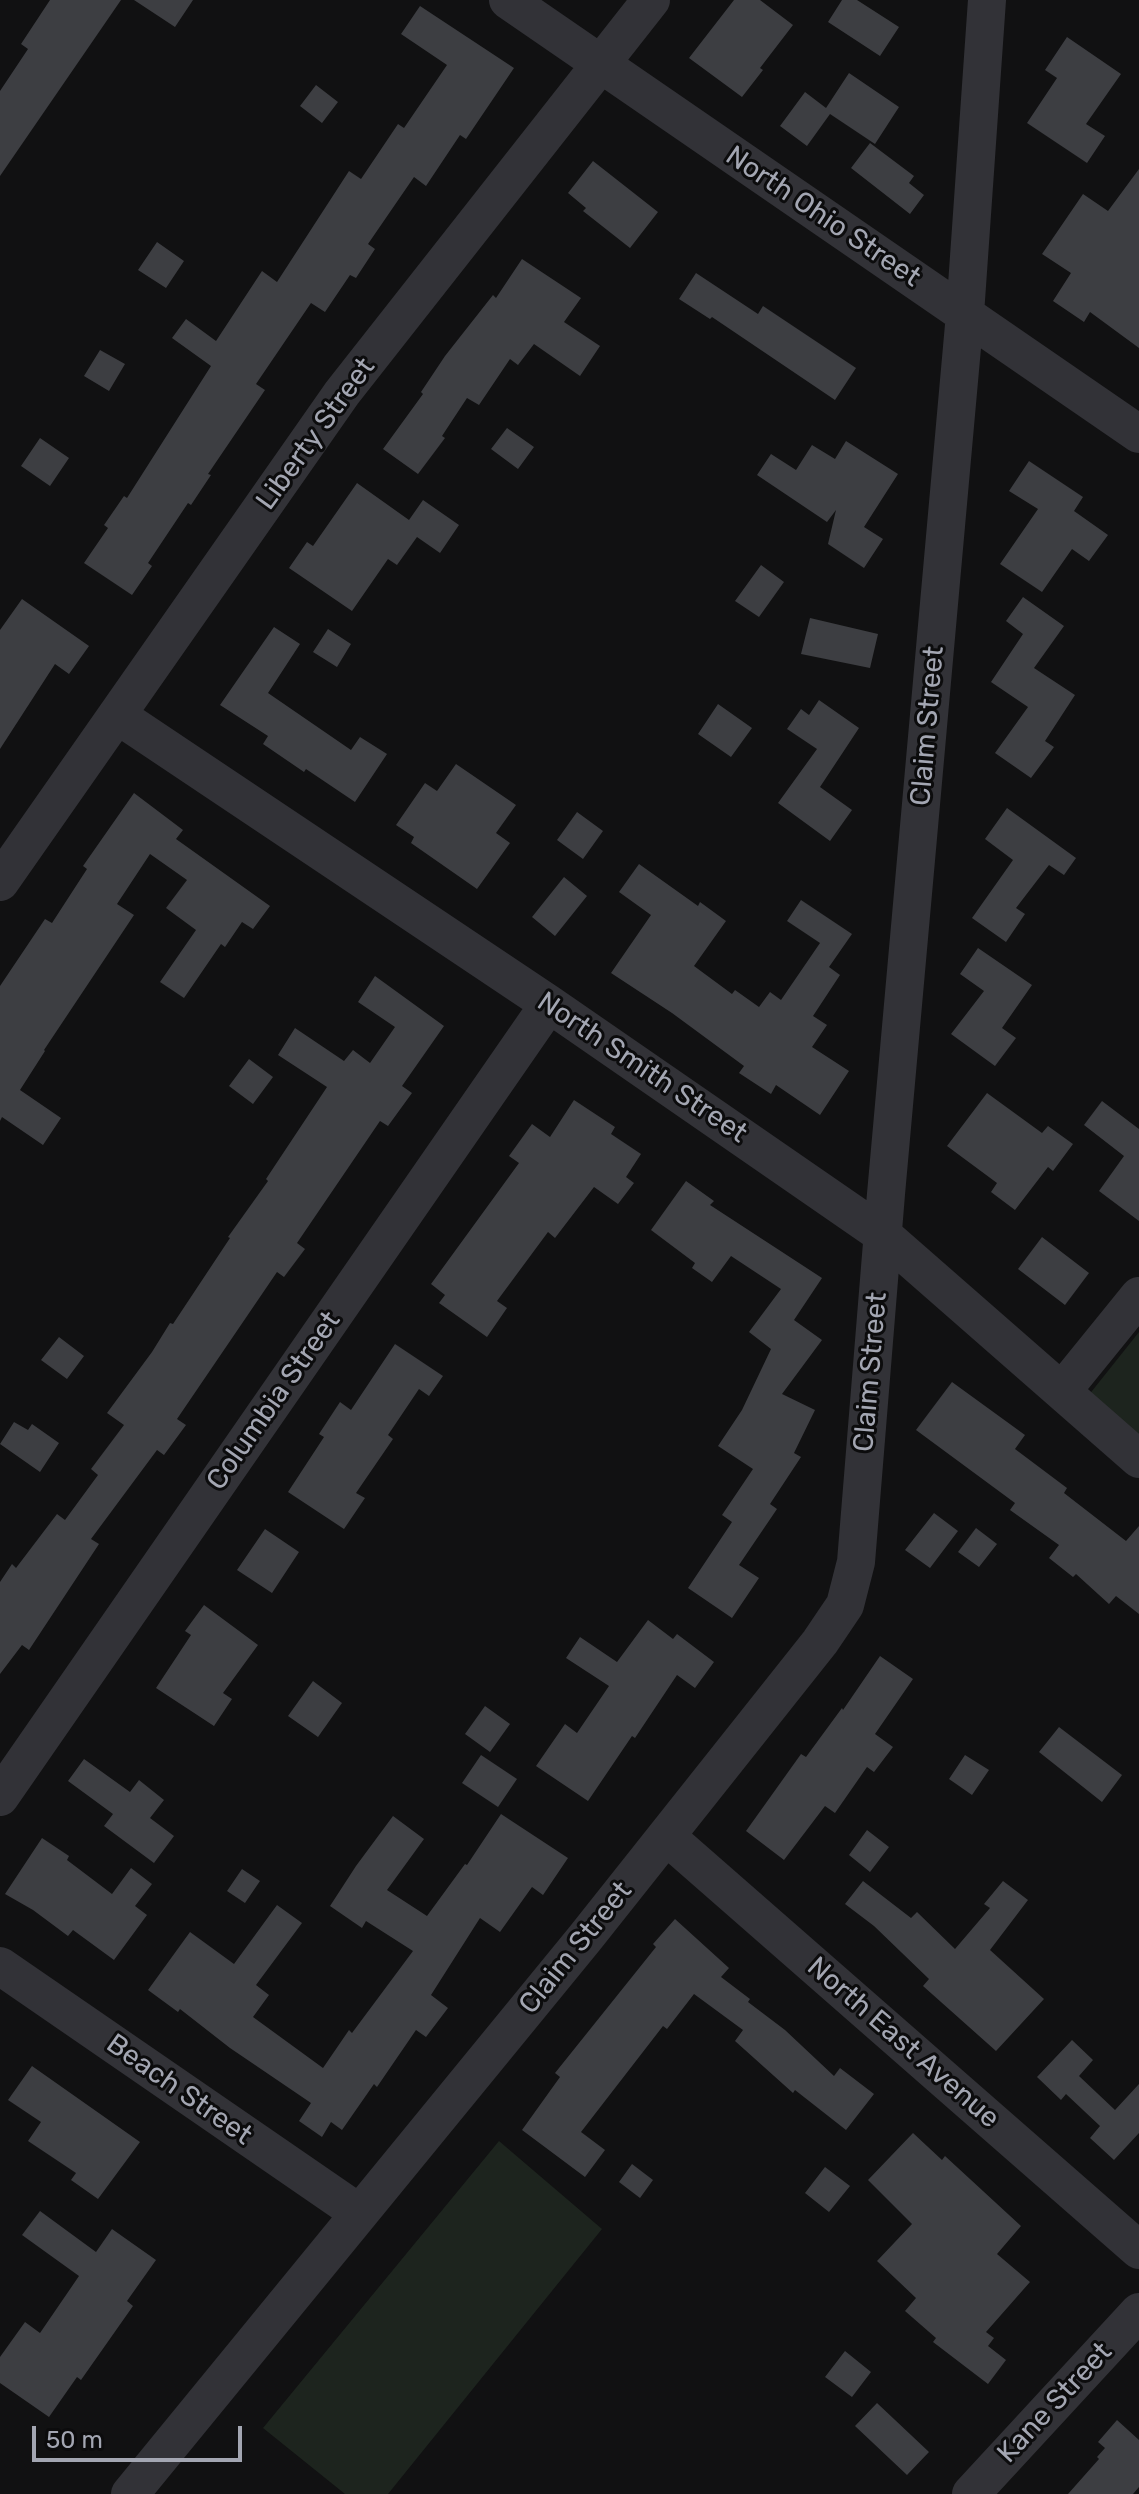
<!DOCTYPE html>
<html>
<head>
<meta charset="utf-8">
<style>
  body { margin:0 }
  #map { position:relative; width:1139px; height:2494px; overflow:hidden; background:#111112; font-family:Rubik,sans-serif }
  canvas { display:block }
  .scale { position:absolute; left:32px; top:2426px; width:210px; height:36px; box-sizing:border-box; border:4px solid #a3a6b2; border-top:0; padding-left:10px; font-size:24px; line-height:28px; white-space:nowrap; color:#a3a6b2; -webkit-text-stroke:6px #0c0c0d; paint-order:stroke }
</style>
</head>
<body>
<div id="map">
<canvas width="1139" height="2494"></canvas>
<div class="scale">50 m</div>
</div>
<script>
const ctx = document.querySelector('canvas').getContext('2d');
ctx.lineJoin = 'round';
function fillPath(path, color) { ctx.fillStyle = color; ctx.fill(path, 'evenodd'); }
function trace(path, color, width, dash) { ctx.strokeStyle = color; ctx.lineWidth = width; ctx.lineCap = dash ? 'butt' : 'round'; ctx.setLineDash(dash || []); ctx.stroke(path); }
function label(font, color, halo, rows, align = 'center') {
  ctx.font = font + ' Rubik,sans-serif'; ctx.lineWidth = 6; ctx.setLineDash([]); ctx.textBaseline = 'middle'; ctx.strokeStyle = halo; ctx.fillStyle = color; for (const [text, x, y, turn = 0] of rows) {
    ctx.save(); ctx.translate(x, y); ctx.rotate((+turn || 0) * Math.PI / 180); ctx.textAlign = isNaN(turn) ? turn : align; if (halo) ctx.strokeText(text, 0, 0); ctx.fillText(text, 0, 0); ctx.restore();
  }
}
const green = new Path2D(`
  M1139 1332V1441L1088 1396Z
  M499 2141 602 2229 388 2494H345L263 2428Z`);
const building = new Path2D(`
  M50 0H121L0 176V91L28 49 21 44Z
  M134 0H193L175 27Z
  M734 0H760L793 25 760 68 763 70 742 97 689 58Z
  M842 0H857L899 27 880 56 828 22Z
  M420 6 514 68 466 139 460 135 426 186 414 177 368 244 375 249 356 278 350 275 325 312 311 303 256 384 265 390 208 474 211 475 191 505 188 503 148 563 152 566 132 595 84 563 108 528 104 525 124 496 127 498 211 366 172 338 186 319 216 341 262 271 277 282 349 171 361 179 398 124 404 128 447 65 401 34Z
  M1067 37 1121 74 1086 124 1105 136 1087 163 1027 123 1057 78 1045 70Z
  M849 73 899 107 875 144 830 114 807 146 780 126 805 92 826 108Z
  M316 85 338 102 322 123 300 106Z
  M870 143 914 176 909 183 924 195 910 214 851 168Z
  M593 161 658 212 630 248 583 211 586 208 568 193Z
  M1139 169V348L1090 312 1084 322 1053 301 1071 273 1042 254 1083 194 1108 211Z
  M157 242 184 261 166 288 138 270Z
  M522 259 581 298 564 322 600 346 580 376 534 344 518 365 510 359 479 405 467 398 442 436 445 438 418 474 383 449 423 394 421 392 445 356 493 295 496 298Z
  M696 273 758 314 763 306 856 368 835 400 712 317 710 319 679 299Z
  M100 350 125 364 109 391 84 376Z
  M507 428 534 447 518 469 491 449Z
  M40 438 69 458 50 486 21 466Z
  M846 441 898 474 864 527 883 539 864 568 828 544 836 510 827 522 757 475 771 454 796 470 812 445 835 459Z
  M1029 461 1083 497 1074 511 1108 535 1089 561 1072 549 1042 592 1000 564 1038 509 1009 491Z
  M357 483 409 520 423 500 459 525 440 553 417 537 397 565 388 559 352 611 289 568 307 542 313 546Z
  M761 565 784 582 759 617 735 601Z
  M1023 597 1064 626 1034 668 1075 695 1045 741 1054 747 1031 778 995 753 1028 707 991 682 1023 634 1006 621Z
  M22 599 89 646 69 674 55 664 0 749V630Z
  M810 618 878 634 870 668 801 654Z
  M274 627 300 644 268 693 351 750 360 737 387 754 355 802 306 769 304 772 263 744 268 736 220 705Z
  M328 629 351 644 337 667 313 652Z
  M819 700 859 728 820 787 852 810 830 841 778 803 817 749 787 729 801 709 809 715Z
  M718 704 752 728 731 757 698 734Z
  M456 764 516 805 496 833 510 843 477 889 411 843 414 837 396 825 425 783 437 791Z
  M134 793 183 830 176 839 270 906 253 929 242 922 225 947 221 944 184 998 160 982 196 930 166 908 187 880 150 854 117 904 134 915 44 1050 45 1051 20 1090 61 1118 43 1145 2 1117 0 1121V986L45 919 52 923 87 869 83 866Z
  M1007 808 1076 858 1064 875 1049 865 1016 908 1025 914 1006 942 972 918 1013 860 985 839Z
  M577 812 603 831 583 859 557 840Z
  M639 864 698 906 700 902 726 921 694 966 732 994 735 990 759 1007 770 992 781 1000 820 943 787 921 801 900 852 934 829 967 840 975 813 1016 827 1025 812 1047 849 1071 820 1115 776 1085 771 1094 739 1073 744 1066 672 1013 611 973 651 915 619 892Z
  M564 877 587 896 555 936 532 917Z
  M978 948 1032 985 1002 1028 1016 1038 995 1066 951 1034 984 991 960 974Z
  M375 976 444 1026 402 1086 412 1093 388 1126 380 1121 297 1243 305 1249 284 1277 277 1272 177 1419 186 1425 164 1455 157 1450 91 1539 99 1544 29 1650 22 1645 0 1674V1582L12 1564 16 1568 57 1514 65 1520 98 1475 91 1469 124 1425 107 1413 152 1352 170 1323 173 1324 230 1238 228 1237 268 1181 266 1179 327 1087 278 1055 295 1028 344 1061 353 1050 370 1063 395 1027 358 1002Z
  M249 1059 273 1077 253 1104 229 1086Z
  M987 1093 1042 1133 1048 1126 1073 1144 1053 1171 1048 1167 1015 1210 991 1192 997 1183 947 1146Z
  M574 1100 615 1127 611 1134 641 1154 626 1177 634 1183 618 1204 594 1187 555 1238 548 1232 497 1301 507 1308 487 1337 439 1303 445 1295 431 1284 519 1163 509 1156 532 1124 550 1137Z
  M1102 1101 1139 1129V1221L1099 1191 1124 1156 1084 1125Z
  M686 1181 714 1201 710 1205 822 1278 794 1320 822 1340 782 1394 815 1410 794 1453 801 1457 770 1504 777 1509 739 1565 759 1578 732 1618 688 1588 732 1522 722 1515 753 1469 718 1446 742 1410 771 1349 749 1332 781 1289 731 1256 712 1282 692 1268 695 1263 651 1230Z
  M1042 1237 1089 1273 1065 1305 1018 1269Z
  M59 1337 84 1356 67 1379 41 1360Z
  M395 1344 443 1376 429 1396 419 1389 388 1435 393 1439 356 1493 365 1498 344 1529 288 1492 324 1437 319 1434 340 1402 351 1410Z
  M952 1382 1025 1435 1015 1449 1067 1488 1064 1493 1126 1541 1139 1526V1614L1116 1596 1109 1604 1076 1574 1073 1577 1049 1558 1059 1545 1010 1510 1015 1503 916 1430Z
  M14 1422 28 1430 32 1424 59 1443 40 1472 0 1444Z
  M934 1513 958 1531 930 1568 905 1550Z
  M976 1528 997 1544 979 1567 958 1552Z
  M265 1529 299 1552 272 1593 237 1570Z
  M204 1605 258 1645 223 1693 232 1699 214 1726 156 1688 191 1635 185 1631Z
  M648 1620 673 1639 677 1634 714 1662 695 1688 677 1675 635 1738 632 1736 588 1801 536 1766 565 1724 577 1733 609 1686 566 1658 580 1637 617 1662Z
  M880 1656 913 1679 875 1734 893 1747 874 1772 867 1767 835 1813 825 1806 784 1860 746 1831 801 1754 806 1757 842 1708 843 1710Z
  M313 1681 342 1703 318 1737 288 1716Z
  M485 1706 510 1724 490 1752 465 1734Z
  M1059 1727 1122 1775 1102 1802 1039 1752Z
  M481 1755 517 1779 498 1807 462 1783Z
  M965 1755 989 1770 972 1795 949 1779Z
  M84 1759 130 1792 139 1780 164 1800 150 1818 174 1836 154 1863 104 1826 113 1814 68 1781Z
  M501 1814 568 1858 543 1895 532 1887 500 1932 480 1918 431 1995 448 2008 426 2037 416 2030 377 2087 374 2084 342 2130 331 2122 322 2137 299 2121 311 2103 230 2048 180 2009 178 2012 148 1990 190 1932 234 1964 277 1905 302 1923 256 1985 269 1995 253 2017 323 2068 349 2030 352 2033 413 1951 366 1921 362 1928 330 1906 356 1866 393 1816 424 1839 387 1890 427 1916 465 1864 467 1865Z
  M867 1830 889 1847 870 1872 849 1855Z
  M42 1838 69 1856 67 1860 112 1894 131 1868 152 1884 135 1906 147 1915 114 1960 73 1930 68 1936 33 1910 5 1894Z
  M242 1869 260 1881 245 1903 227 1891Z
  M863 1881 911 1918 917 1912 955 1949 990 1908 984 1904 1003 1881 1028 1900 990 1950 1044 1999 996 2051 923 1986 929 1979 874 1926 845 1904Z
  M675 1919 729 1968 721 1977 750 1999 748 2002 785 2030 834 2076 840 2068 874 2094 846 2130 795 2090 793 2093 735 2041 743 2030 694 1994 667 2029 663 2026 581 2132 605 2150 585 2177 522 2130 560 2077 555 2073 656 1947 653 1944Z
  M1072 2040 1093 2060 1079 2076 1115 2110 1139 2084V2133L1114 2160 1090 2138 1100 2126 1066 2094 1061 2100 1037 2077Z
  M32 2066 140 2142 98 2199 71 2180 76 2173 28 2141 41 2122 8 2100Z
  M913 2133 942 2160 945 2156 1021 2226 997 2254 1030 2282 986 2332 994 2338 988 2346 1006 2360 988 2384 933 2342 936 2338 905 2311 916 2298 877 2261 912 2224 868 2180Z
  M632 2164 653 2180 640 2198 619 2182Z
  M825 2167 850 2186 829 2212 805 2193Z
  M40 2211 96 2252 112 2229 156 2260 127 2301 133 2306 81 2380 77 2377 49 2417 0 2383V2357L25 2322 40 2333 79 2276 22 2235Z
  M845 2351 871 2372 852 2397 825 2377Z
  M877 2403 929 2452 907 2475 855 2426Z
  M1117 2420 1139 2440V2487L1133 2494H1068L1099 2459 1097 2457 1105 2448 1098 2442Z`);
const minor = new Path2D(`
  M508 0 1139 434
  M117 715 549 1004 882 1234 1139 1459
  M0 882 342 393 651 0
  M1062 1391 1139 1296
  M0 1797 549 1004
  M666 1836 1139 2250
  M0 1966 359 2213
  M130 2494 585 1938 820 1642 845 1605 856 1562 886 1194 965 314 987 0
  M971 2494 1139 2312`);
const streetNames = [
  ["North Ohio Street",823,217,34],
  ["Liberty Street",316,434,-54],
  ["Claim Street",928,726,-85],
  ["North Smith Street",642,1068,34],
  ["Claim Street",871,1372,-85],
  ["Columbia Street",274,1401,-55],
  ["Claim Street",576,1948,-51],
  ["North East Avenue",903,2043,41],
  ["Beach Street",179,2090,35],
  ["Kane Street",1055,2403,-47]
];
fillPath(green, '#1d241e');
fillPath(building, '#3d3e42');
trace(minor, '#323237', 38);
label('28px', '#a3a6b2', '#0c0c0d', streetNames);
</script>
</body>
</html>
